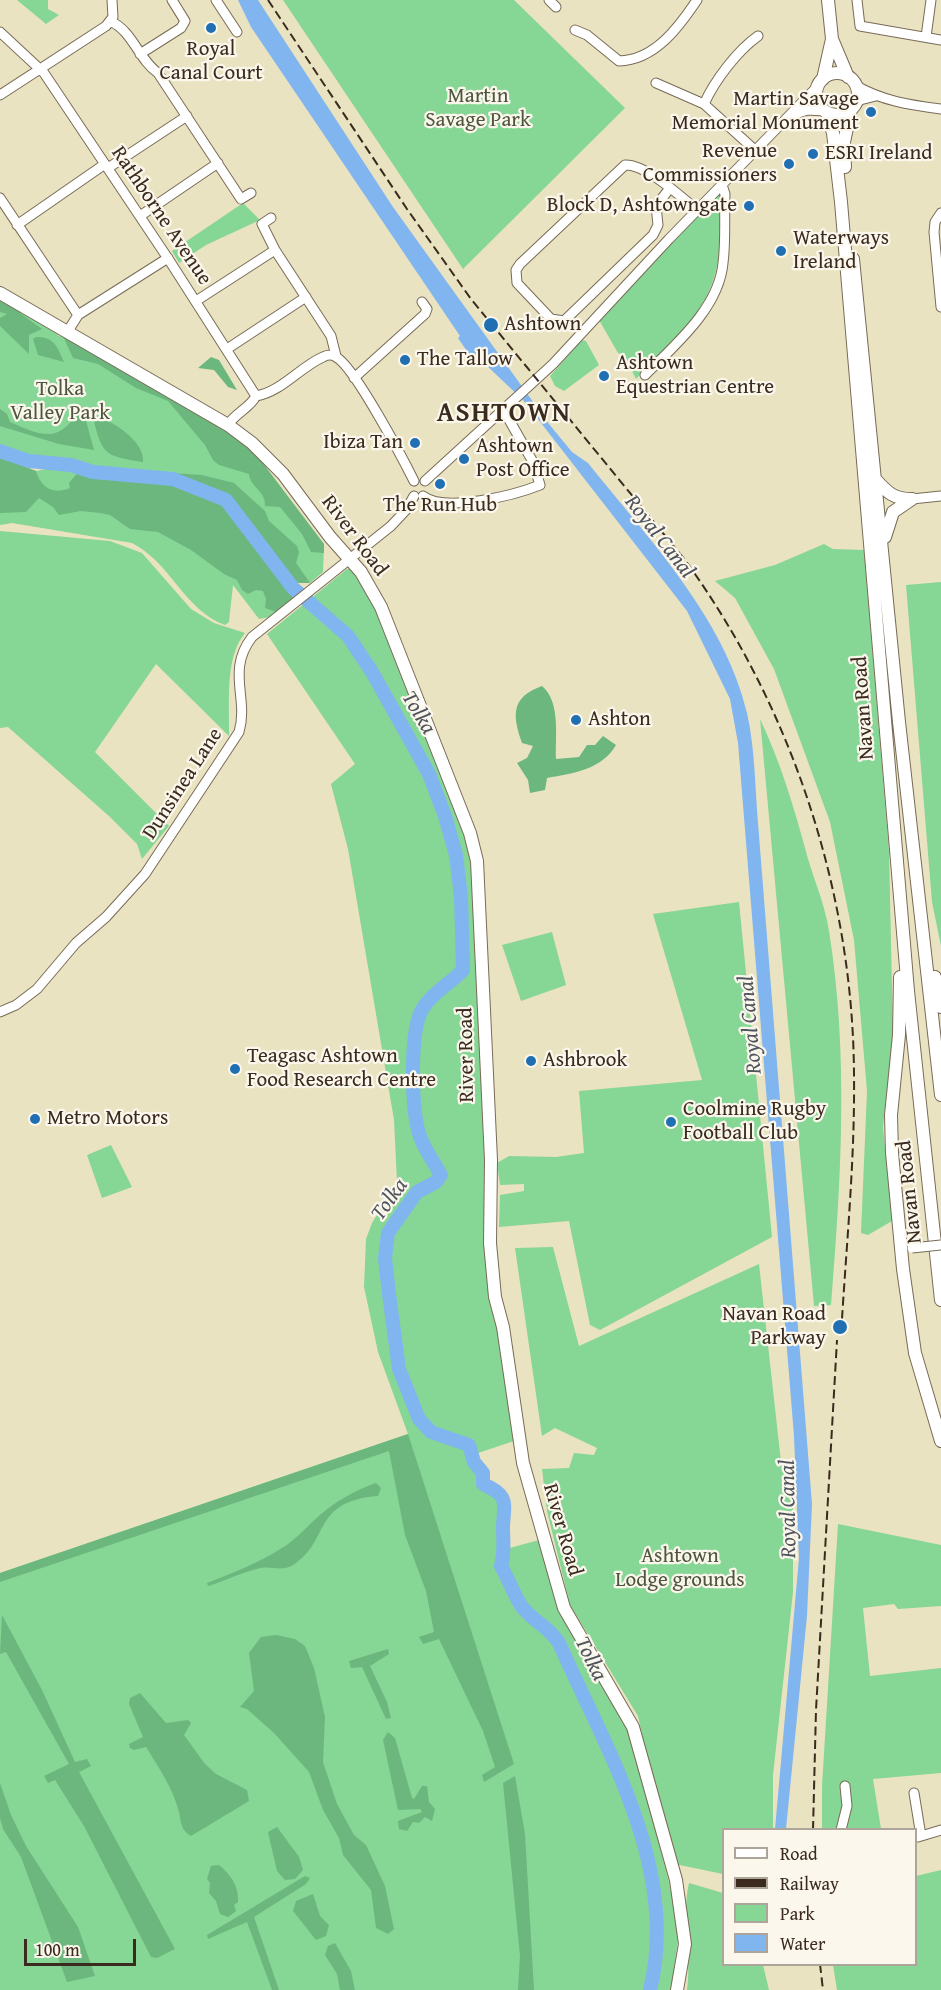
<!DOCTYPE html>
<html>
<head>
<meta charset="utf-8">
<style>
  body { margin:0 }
  #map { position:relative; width:941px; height:1990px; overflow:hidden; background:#eae3c1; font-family:"Gentium Book Plus",serif }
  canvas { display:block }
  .legend { position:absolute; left:722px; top:1828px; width:195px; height:138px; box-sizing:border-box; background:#fbf7ec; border:2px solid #aea59a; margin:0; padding:8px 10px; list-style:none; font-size:18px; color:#3b2a1e }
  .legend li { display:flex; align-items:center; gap:12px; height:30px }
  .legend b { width:30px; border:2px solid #aea59a }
  .scale { position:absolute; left:24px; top:1939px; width:112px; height:27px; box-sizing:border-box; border:3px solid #3b2a1e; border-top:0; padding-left:8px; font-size:18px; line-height:21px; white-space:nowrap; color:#3b2a1e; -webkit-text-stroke:4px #fbf7ec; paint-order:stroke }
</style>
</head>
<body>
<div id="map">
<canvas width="941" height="1990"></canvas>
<ul class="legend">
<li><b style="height:8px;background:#fff"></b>Road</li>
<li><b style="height:8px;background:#3b2a1e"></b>Railway</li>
<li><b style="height:16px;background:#86d695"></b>Park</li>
<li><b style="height:16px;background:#81b5ef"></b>Water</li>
</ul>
<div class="scale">100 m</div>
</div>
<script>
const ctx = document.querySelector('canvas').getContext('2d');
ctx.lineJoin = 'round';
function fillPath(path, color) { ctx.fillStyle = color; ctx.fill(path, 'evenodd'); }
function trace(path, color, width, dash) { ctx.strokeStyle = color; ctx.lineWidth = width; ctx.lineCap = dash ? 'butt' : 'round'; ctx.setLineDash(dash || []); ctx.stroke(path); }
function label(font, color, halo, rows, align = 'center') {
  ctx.font = font + ' "Gentium Book Plus",serif'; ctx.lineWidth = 4.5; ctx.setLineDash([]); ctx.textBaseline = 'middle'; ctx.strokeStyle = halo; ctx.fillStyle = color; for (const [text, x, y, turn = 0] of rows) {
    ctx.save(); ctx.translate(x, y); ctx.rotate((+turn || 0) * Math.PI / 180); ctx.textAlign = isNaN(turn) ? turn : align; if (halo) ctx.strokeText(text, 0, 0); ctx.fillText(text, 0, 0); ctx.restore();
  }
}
const green = new Path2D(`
  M17 0H48V9L59 15 46 24Z
  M283 0H514L625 108 463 269Z
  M720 189C726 293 706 308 636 379L624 355 618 353 599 320Z
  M243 203 260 220 206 245 179 263 172 251Z
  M0 299 52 329 59 336H62L200 414 324 544 323 572 310 583H297L231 501 201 492 173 479 101 473 146 480H169L228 502 251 537 292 580 296 596 270 617 259 619 233 585 229 622 225 625C185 611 170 562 132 543L12 523 0 525V457L36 471 51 468 88 471C60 460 29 463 0 451Z
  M582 340 586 341 599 365 564 391 555 386 550 376Z
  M0 531 110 541 142 553 191 609 214 623 245 633C224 658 230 705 229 736L156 664 95 752 169 826 142 859 137 844 110 817 8 727 0 728Z
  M824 544 833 549 864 550 889 851 893 1033 883 1127 892 1221 868 1235 861 1233 867 1091 854 940 830 822 774 669 735 598 715 581 775 565Z
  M347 569H354L378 612 468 833 474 907 482 1091 504 1365 514 1441 472 1455 483 1473V1484C515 1499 502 1520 506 1549L539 1540 560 1608 628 1728 633 1743 674 1902 678 1939 671 1990H0V1573L408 1434 378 1352 364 1287 366 1239 372 1223 397 1182 394 1120 348 849 331 784 355 764 267 634Z
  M941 582V946L932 902 906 585Z
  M760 719C780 761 793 804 805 848 812 876 825 903 829 931 849 1055 841 1181 831 1305L814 1306Z
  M739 902 772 1237 600 1330 590 1325 569 1221 499 1227 500 1195 524 1191V1184L500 1185 497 1163 509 1156 556 1157 584 1153 579 1091 702 1080 653 914Z
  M552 932 566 985 521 1001 502 945Z
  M111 1145 132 1187 102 1198 87 1155Z
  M553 1247 579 1346 759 1264 781 1462 793 1484V1592L773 1775V1829L724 1830 723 1874 670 1863 638 1716 570 1605 547 1511 542 1469 569 1468 574 1453 594 1455 597 1448 555 1428 542 1436 515 1248Z
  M838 1524 941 1545V1606L898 1609 894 1604 863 1608 870 1676 941 1668V1773L873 1779 881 1829 822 1830V1786Z
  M941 1870V1990H837L833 1965 916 1964V1876Z
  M689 1883 723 1893 724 1964 763 1965 769 1990H687C692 1955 681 1917 689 1883Z`);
const forest = new Path2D(`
  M0 299 22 311 20 313 42 329 29 335V354L0 326V318L7 314 0 312Z
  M63 336 200 414 253 450 324 544V553L311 552 302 534 280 507 265 506C266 491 250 487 249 474L219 465 213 460 205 445 168 401 136 388 98 364 73 358Z
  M36 337C54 336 58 348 64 362L38 355 33 339Z
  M211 357 219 360 237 390 228 387 214 370 198 368Z
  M82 406 94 450 59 444 0 426V409L7 414 10 422C46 438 60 443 82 406Z
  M95 416C114 421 145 442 143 462 106 456 102 456 93 417Z
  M0 457 36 471C41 488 53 495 70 488L69 483 80 470 146 480H169L228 502 251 537 292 580 296 596 276 612 265 608 266 599 263 591 256 590 248 594 242 590 237 580 224 574 191 550 158 532 130 529 110 515 100 513 81 511 59 515 53 507 39 498 26 512 0 513Z
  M170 473 202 475 234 483 265 511 269 521 297 546 299 552 296 563 310 583H297L231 501Z
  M542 686C561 702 555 737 556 759L579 757 587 745H595L603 736 616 745C601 770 574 773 547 778L545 790 530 793 528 780 517 763 527 758 533 746 522 743C512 715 511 697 542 686Z
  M408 1434 514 1764 484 1782 482 1775 495 1767 483 1731 439 1639 423 1644 419 1637 434 1632 426 1591 405 1535 389 1451 0 1582V1573Z
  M376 1483 381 1488 378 1496C311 1501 331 1541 293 1565 282 1572 272 1566 261 1568 244 1571 225 1581 208 1586L207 1583C233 1573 258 1563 282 1548 297 1539 307 1526 320 1515 336 1501 356 1490 376 1483Z
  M2 1615 42 1690 75 1762 87 1759 91 1766 79 1772 175 1949 157 1958 151 1957 84 1826 55 1780 48 1783 44 1776 69 1764 6 1652 0 1654Z
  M276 1635 295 1639 305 1646 314 1668 325 1717 323 1762 337 1804 354 1835 366 1845 385 1886 394 1929 388 1934 376 1928 371 1890 343 1855 339 1838 323 1810 309 1772 274 1733 247 1709 240 1707 254 1691 249 1653 261 1637Z
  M388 1649 389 1654 370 1666 387 1702 391 1718 386 1719 362 1667 351 1668 349 1661Z
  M140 1693 166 1723 188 1720 191 1723 184 1735 205 1764 216 1774 247 1790 249 1801 191 1836C181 1831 181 1822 179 1812 173 1788 159 1768 146 1747L134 1750 130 1748 129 1744 143 1737 129 1704 130 1698Z
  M388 1732 395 1738 412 1798 414 1799 422 1786H427L429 1802 435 1809 432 1821 425 1817 419 1823 413 1822 407 1831 399 1829 398 1821 422 1812 420 1809 398 1810 383 1740Z
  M515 1776 525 1834 534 1990H518L520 1956 503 1783Z
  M0 1783 11 1815 26 1846 78 1927 95 1976 67 1982 21 1857 3 1829 0 1818Z
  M277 1827 299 1857 303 1870 295 1879 285 1880 277 1871 268 1832Z
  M219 1865C231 1875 239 1886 238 1902L234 1905 236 1911 228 1917 220 1914 216 1901 209 1893 210 1883 207 1879 211 1866Z
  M305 1876 310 1878 306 1884 254 1917 279 1990H272L247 1922 208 1939 207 1935Z
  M313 1894 320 1916 329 1925 326 1936 316 1940 293 1911 296 1901Z
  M335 1943 351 1971 355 1990H340L337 1974 325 1955 328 1946Z`);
const water = new Path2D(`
  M238 0H258L393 207 549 424 572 452 588 463C647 537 725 618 747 713 755 748 755 787 758 823L812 1504 807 1616 786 1829H775L799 1558 794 1436 738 743 730 699 687 611 524 401 485 364 477 366 458 338 460 336 251 27Z`);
const river = new Path2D(`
  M0 451 29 461 71 465 93 472 173 479 226 500 293 588 348 636 372 672 429 774 445 816 456 855 461 896 463 970C450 984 434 991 423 1008 409 1029 412 1105 418 1130 422 1147 433 1160 441 1175L436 1182 417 1192 388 1233 385 1258 389 1294 399 1369 419 1419 431 1432 469 1445 474 1462 483 1473V1484C510 1496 504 1503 503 1527 503 1542 505 1551 501 1566 508 1578 513 1592 520 1604 530 1620 548 1625 559 1643 606 1749 680 1869 650 1990`);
const minor = new Path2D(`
  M216 0 237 32
  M549 0 556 7
  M857 0 860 26 941 40
  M110 21C133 31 138 59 158 73L241 199 251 193
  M575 30 587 35 619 61C655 60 679 27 697 0
  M0 32 44 73 169 260 256 396
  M926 37 931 0
  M140 54 181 28 185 21 172 0
  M656 83 704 104 756 151
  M855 85C882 101 910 105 941 109
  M0 95 106 26 113 17 112 0
  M856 101 876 96
  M704 104C715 80 737 51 758 36
  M792 115 808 110 824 111
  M108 168 187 116
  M670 188 656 206 658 225 653 235 564 321 551 319 517 283 516 270 520 264 625 165C646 164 681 197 697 210
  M0 198 78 315
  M941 213 935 222 934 232 941 307
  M140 216 218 163
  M271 218 262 224 275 250 331 336 336 356
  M17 225 105 164
  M196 301 275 250
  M68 331 78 315 168 258
  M227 349 306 297
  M645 375C675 345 719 308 723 263 726 240 724 217 725 194L722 185
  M354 378 425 314 427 309 422 302
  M256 396C281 392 300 367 323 357 327 355 332 354 336 357 354 366 403 459 414 481
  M228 425C235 413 250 408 256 396
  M425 481 553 364 669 239 818 86
  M423 496C445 513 515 495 540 485L533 462 503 409
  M912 499 941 496
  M0 1012 16 1005 37 989 76 943 106 917 145 874 239 732C249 698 226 671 252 637L391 526 406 510 414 496
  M914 1793 921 1836
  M841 1830 847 1806 845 1786
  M918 1837 941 1830`);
const major = new Path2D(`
  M828 0 832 39 848 77
  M816 94a21 21 0 1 1 42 0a21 21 0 1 1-42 0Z
  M823 79 832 39
  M827 113 833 133 841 202 908 991 941 1300
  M845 167 844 142 851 109
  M853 259 899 722 941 1095
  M0 293 228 425 252 443 283 474 330 537 361 572 381 607 470 833 477 861 491 1160 490 1243 495 1297 503 1327 523 1463 564 1608 633 1727 676 1880 685 1944 677 1990
  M875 479C887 492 893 499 912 499
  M885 537 893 512 912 499
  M900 977 899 1035 891 1115 892 1153 903 1269 915 1353 941 1441
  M935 977 941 1007`);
const rail = new Path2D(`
  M268 0 407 209 471 299 685 560C792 707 853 893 854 1074 855 1156 847 1238 842 1319
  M813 1830 816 1710 837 1340
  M820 1964 823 1990`);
const minorBridge = new Path2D(`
  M912 1248 941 1245`);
const markers = [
  [211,28,6,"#1f6fb2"],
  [871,112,6,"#1f6fb2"],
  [813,154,6,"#1f6fb2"],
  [789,164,6,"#1f6fb2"],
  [749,206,6,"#1f6fb2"],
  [781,251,6,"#1f6fb2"],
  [491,325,8,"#1f6fb2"],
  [405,360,6,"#1f6fb2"],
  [604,376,6,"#1f6fb2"],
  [415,443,6,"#1f6fb2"],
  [464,459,6,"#1f6fb2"],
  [440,484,6,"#1f6fb2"],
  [576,720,6,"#1f6fb2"],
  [531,1061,6,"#1f6fb2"],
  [235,1069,6,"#1f6fb2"],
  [35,1119,6,"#1f6fb2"],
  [671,1122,6,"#1f6fb2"],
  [840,1327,8,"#1f6fb2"]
];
const poiNames = [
  ["Royal",211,50,"center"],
  ["Canal Court",211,74,"center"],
  ["Martin Savage",859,100,"right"],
  ["Memorial Monument",859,124,"right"],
  ["Revenue",777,152,"right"],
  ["Commissioners",777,176,"right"],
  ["ESRI Ireland",825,154],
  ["Block D, Ashtowngate",737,206,"right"],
  ["Waterways",793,239],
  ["Ireland",793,263],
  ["Ashtown",504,325],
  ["The Tallow",417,360],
  ["Ashtown",616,364],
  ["Equestrian Centre",616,388],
  ["Ibiza Tan",403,443,"right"],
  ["Ashtown",476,447],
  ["Post Office",476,471],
  ["The Run Hub",440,506,"center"],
  ["Ashton",588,720],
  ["Teagasc Ashtown",247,1057],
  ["Food Research Centre",247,1081],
  ["Ashbrook",543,1061],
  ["Coolmine Rugby",683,1110],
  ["Football Club",683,1134],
  ["Metro Motors",47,1119],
  ["Navan Road",826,1315,"right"],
  ["Parkway",826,1339,"right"]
];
const parkNames = [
  ["Martin",478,97],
  ["Savage Park",478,121],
  ["Tolka",60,390],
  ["Valley Park",60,414],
  ["Ashtown",680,1557],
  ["Lodge grounds",680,1581]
];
const streetNames = [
  ["Rathborne Avenue",161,216,56],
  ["River Road",354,536,53],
  ["Navan Road",864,708,-94],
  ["Dunsinea Lane",183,784,-57],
  ["River Road",467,1055,-91],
  ["Navan Road",910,1192,-96],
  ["River Road",562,1530,74]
];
const waterNames = [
  ["Royal Canal",659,537,52],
  ["Tolka",418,713,59],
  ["Royal Canal",751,1025,-95],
  ["Tolka",390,1200,-54],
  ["Royal Canal",789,1509,-91],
  ["Tolka",590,1659,64]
];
const districtNames = [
  ["ASHTOWN",504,414]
];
fillPath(green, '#86d695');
fillPath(forest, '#6cb77e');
fillPath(water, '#81b5ef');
trace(river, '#81b5ef', 14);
trace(minor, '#786b57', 11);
trace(major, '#786b57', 14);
trace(minor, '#fff', 9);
trace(major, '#fff', 12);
trace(rail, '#3b2a1e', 2, [9, 4.5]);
trace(minorBridge, '#786b57', 11, []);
trace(minorBridge, '#fff', 9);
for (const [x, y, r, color] of markers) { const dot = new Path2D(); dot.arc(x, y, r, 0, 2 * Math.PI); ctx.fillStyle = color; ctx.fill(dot); trace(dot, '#fbf7ec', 2); }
label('21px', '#3b2a1e', '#fbf7ec', poiNames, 'left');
label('21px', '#4e553c', '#fbf7ec', parkNames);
label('21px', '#3b2a1e', '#fbf7ec', streetNames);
label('italic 22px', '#50545d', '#fbf7ec', waterNames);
ctx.letterSpacing = '1.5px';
label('bold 27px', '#3b2a1e', '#fbf7ec', districtNames);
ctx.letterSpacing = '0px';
</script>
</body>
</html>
